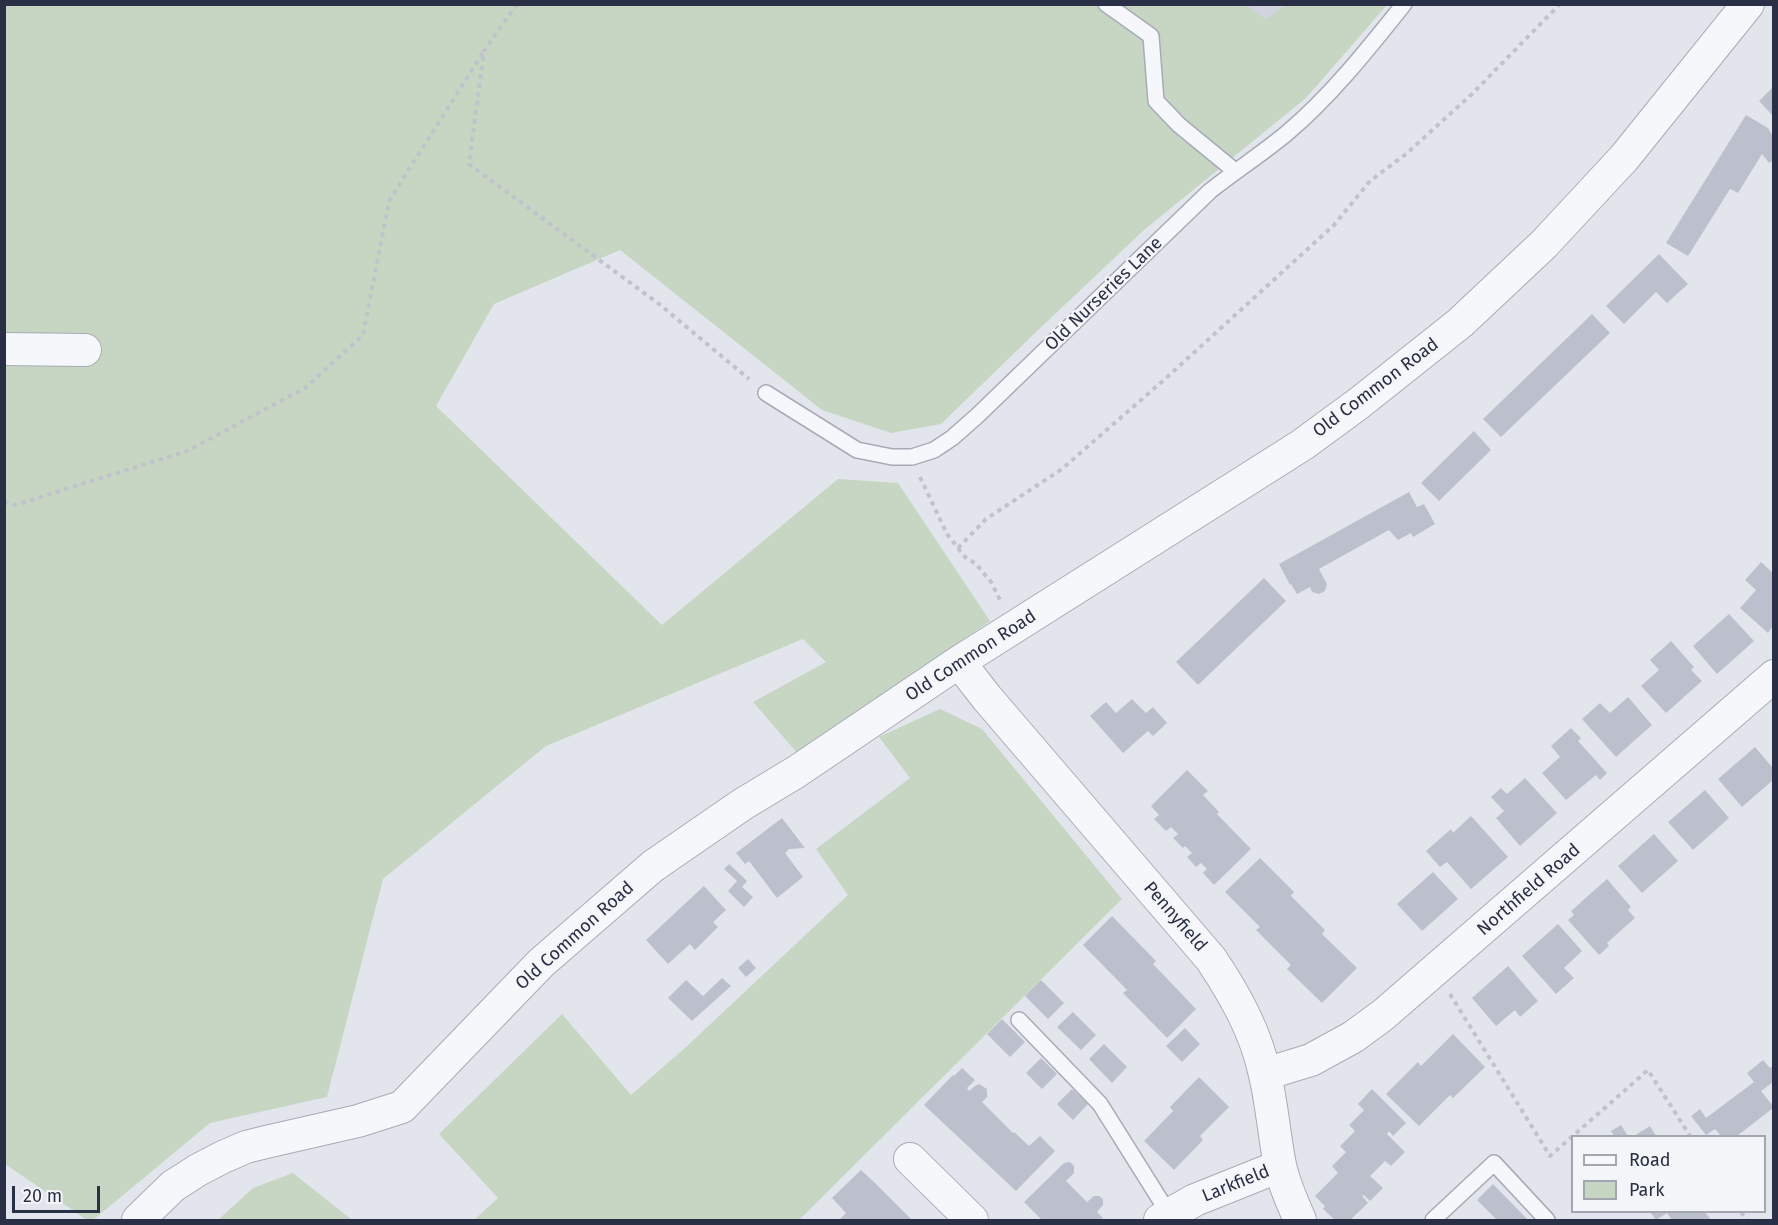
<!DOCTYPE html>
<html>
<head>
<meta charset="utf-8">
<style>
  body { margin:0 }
  #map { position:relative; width:1778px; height:1225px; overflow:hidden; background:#e3e5ec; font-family:"Fira Sans",sans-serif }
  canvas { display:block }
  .frame { position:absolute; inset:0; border:6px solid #293045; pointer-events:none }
  .legend { position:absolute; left:1571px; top:1135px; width:195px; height:78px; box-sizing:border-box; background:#f3f5f9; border:2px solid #a2a6b1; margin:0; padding:8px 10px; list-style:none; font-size:18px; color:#293045 }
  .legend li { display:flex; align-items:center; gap:12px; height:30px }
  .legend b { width:30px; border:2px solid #a2a6b1 }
  .scale { position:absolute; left:12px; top:1186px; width:88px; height:27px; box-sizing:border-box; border:3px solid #293045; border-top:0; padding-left:8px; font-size:18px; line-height:21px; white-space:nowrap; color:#293045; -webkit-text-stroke:4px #f3f5f9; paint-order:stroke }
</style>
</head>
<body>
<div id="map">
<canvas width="1778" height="1225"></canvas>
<div class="frame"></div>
<ul class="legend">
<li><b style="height:8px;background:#f6f7fa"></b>Road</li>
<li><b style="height:16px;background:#c6d6c3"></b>Park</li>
</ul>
<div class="scale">20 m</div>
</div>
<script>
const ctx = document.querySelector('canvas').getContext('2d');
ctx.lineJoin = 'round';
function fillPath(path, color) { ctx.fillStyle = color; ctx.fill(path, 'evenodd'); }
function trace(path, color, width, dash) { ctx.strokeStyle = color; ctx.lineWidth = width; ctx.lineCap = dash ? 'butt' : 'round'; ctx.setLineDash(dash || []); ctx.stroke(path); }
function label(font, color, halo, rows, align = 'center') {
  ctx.font = font + ' "Fira Sans",sans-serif'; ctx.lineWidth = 4.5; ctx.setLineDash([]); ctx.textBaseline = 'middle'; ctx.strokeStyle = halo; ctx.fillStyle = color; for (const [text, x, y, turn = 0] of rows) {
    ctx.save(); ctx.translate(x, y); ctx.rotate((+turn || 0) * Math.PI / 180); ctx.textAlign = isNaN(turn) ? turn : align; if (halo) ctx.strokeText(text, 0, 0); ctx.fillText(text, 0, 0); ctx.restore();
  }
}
const built = new Path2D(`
  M1244 5H1285L1266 19Z`);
const green = new Path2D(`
  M1244 4 1266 19 1285 5H1387L1306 98 1144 230 1035 333 941 424 891 433 822 410 620 250 494 304 436 406 662 625 838 479 898 483 990 621 798 754 753 702 826 662 803 639 546 746 383 879 327 1097 210 1123 93 1220H87L5 1164V5Z
  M940 709 982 729 1122 899 799 1220H474L498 1198 439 1134 562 1014 631 1095 686 1047 848 895 816 849 910 778 879 737Z
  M293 1173 352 1220H218L253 1188Z`);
const building = new Path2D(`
  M1773 87V116L1759 101Z
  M1746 115 1768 128 1773 136V160L1769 163 1762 154 1738 193 1730 189 1688 256 1666 243Z
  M1659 254 1688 284 1667 303 1656 292 1624 324 1606 306Z
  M1592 314 1610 333 1501 437 1483 419Z
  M1474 431 1491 450 1439 501 1421 483Z
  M1409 492 1417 507 1424 504 1435 524 1413 537 1411 533 1398 540 1389 530 1319 569 1327 584 1325 591 1319 594 1312 592 1310 587 1297 594 1291 584 1290 585 1279 564Z
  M1761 562 1773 573V626L1768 633 1740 608 1756 590 1745 580Z
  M1264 578 1286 601 1198 685 1176 662Z
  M1729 614 1754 641 1717 674 1693 646Z
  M1671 641 1694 667 1691 670 1702 681 1666 713 1641 686 1659 670 1650 660Z
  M1628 697 1652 725 1616 757 1582 719 1600 703 1610 713Z
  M1132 699 1146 713 1153 707 1167 723 1153 736 1148 731 1123 753 1090 716 1106 702 1116 713Z
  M1571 728 1581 738 1578 741 1607 773 1600 780 1596 775 1566 800 1542 773 1560 757 1551 746Z
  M1755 747 1773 768V780L1742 807 1718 779Z
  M1187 770 1208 791 1203 795 1219 812 1217 814 1251 849 1214 885 1203 873 1207 869 1201 863 1196 867 1187 857 1192 853 1185 846 1183 848 1173 838 1178 834 1171 827 1166 831 1154 819 1159 815 1151 806Z
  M1525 778 1557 813 1520 846 1496 818 1504 811 1491 797 1501 788 1507 794Z
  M1705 790 1729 818 1693 850 1668 822Z
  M1471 816 1508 857 1471 889 1447 862 1440 867 1426 851 1451 829 1453 833Z
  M782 818 805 848 789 849 785 853 803 877 777 898 749 861 745 864 736 853Z
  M1654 834 1678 861 1642 893 1618 866Z
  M1260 858 1294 892 1291 896 1325 930 1322 934 1357 968 1322 1003 1287 969 1291 965 1256 930 1260 927 1225 892Z
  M729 864 747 881 742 887 753 897 744 907 728 891 737 881 724 869Z
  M1433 872 1458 899 1422 931 1397 904Z
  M1607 879 1631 907 1628 910 1635 918 1607 943 1609 946 1599 955 1568 920 1574 915 1571 911Z
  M704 886 726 910 713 922 718 927 695 950 690 944 668 964 646 940Z
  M1112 916 1156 961 1153 964 1196 1009 1167 1038 1123 993 1127 990 1083 945Z
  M1558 924 1582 951 1564 968 1574 978 1556 994 1522 956Z
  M748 959 756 968 746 977 738 968Z
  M1508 966 1538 1001 1520 1017 1515 1010 1496 1026 1472 998Z
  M722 978 731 986 692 1021 668 998 686 980 703 996Z
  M1041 980 1064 1003 1048 1019 1025 996Z
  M1073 1012 1096 1035 1081 1050 1057 1027Z
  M1002 1019 1025 1042 1010 1057 987 1034Z
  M1185 1028 1200 1044 1182 1062 1166 1046Z
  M1453 1034 1485 1067 1453 1098 1450 1095 1419 1126 1386 1094 1418 1062 1421 1066Z
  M1104 1044 1127 1067 1112 1083 1089 1059Z
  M1041 1058 1057 1074 1042 1089 1026 1073Z
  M1763 1060 1770 1068 1773 1066V1082L1761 1091 1773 1106V1108L1737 1136H1721L1715 1129 1706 1135 1691 1116 1700 1109 1706 1118 1754 1082 1747 1073Z
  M962 1068 975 1080 967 1088 969 1091 975 1086 979 1084 987 1089V1097L982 1102 1013 1133 1014 1132 1029 1146 1040 1136 1055 1151 1016 1191 924 1105 953 1075 954 1076Z
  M1199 1077 1229 1107 1200 1136 1203 1140 1174 1170 1144 1141 1173 1111 1170 1107Z
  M1072 1089 1088 1104 1073 1120 1057 1104Z
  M1372 1089 1406 1123 1393 1136 1389 1131 1387 1134 1405 1152 1391 1166 1385 1161 1370 1176 1383 1188 1370 1201 1364 1195 1362 1196 1368 1203 1350 1220H1335L1323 1209 1325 1206 1315 1196 1338 1173 1332 1166 1346 1152 1340 1146 1355 1131 1349 1125 1364 1110 1358 1104Z
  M1621 1125 1628 1136H1614L1611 1131Z
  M1650 1126 1656 1136H1634Z
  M1070 1162 1074 1166V1173L1066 1181 1087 1202 1094 1196H1099L1103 1199V1205L1097 1212 1103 1218 1100 1220H1042L1024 1202 1064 1163Z
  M861 1170 876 1184 912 1220H839L846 1213 832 1198Z
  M1493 1184 1528 1220H1497L1477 1200Z
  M1650 1212H1705L1711 1220H1672L1667 1213 1656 1220Z`);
const path = new Path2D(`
  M517 4 484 51 469 164 659 304 749 379
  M920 477 947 534 965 557 976 564 991 582 1000 600
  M4 502 15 505 187 451 305 388 363 335 389 201 484 51
  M958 548 986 519 1062 469 1165 379 1334 225 1370 181 1406 154 1472 94 1560 4
  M1450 994 1550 1156 1648 1070 1690 1136
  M1741 1212 1747 1220`);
const service = new Path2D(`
  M1106 4 1151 36 1156 101 1179 125 1235 171
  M766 393 857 450 892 457H912L934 450 952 438 977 416 1210 191C1235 171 1262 154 1287 133 1331 96 1368 49 1404 4
  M1019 1020 1100 1104 1169 1214
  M1433 1220 1494 1163 1547 1220`);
const minor = new Path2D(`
  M4 349 85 350
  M959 662 987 698 1211 959C1235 995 1256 1032 1265 1075 1272 1104 1274 1135 1280 1165 1284 1184 1292 1202 1300 1220
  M1265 1074 1311 1060 1353 1037 1383 1015 1774 676
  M910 1159 972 1220
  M138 1220 173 1186 198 1170 223 1157 246 1147 266 1142 358 1121 402 1107 541 963 653 866 743 804 796 772 959 662 1302 445 1358 404 1460 323 1544 244 1624 158 1748 4
  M1160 1220 1195 1200 1280 1166`);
const streetNames = [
  ["Old Nurseries Lane",1104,294,-44],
  ["Old Common Road",1376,388,-37],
  ["Old Common Road",971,656,-33],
  ["Northfield Road",1529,890,-41],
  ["Pennyfield",1175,917,49],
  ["Old Common Road",575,936,-42],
  ["Larkfield",1236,1184,-22]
];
fillPath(built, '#d1d4de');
fillPath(green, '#c6d6c3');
fillPath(building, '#bcc0cc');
trace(service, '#a7abb7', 18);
trace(minor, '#a7abb7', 34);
trace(path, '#c1c3cb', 4, [4.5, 4.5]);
trace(service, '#f6f7fa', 15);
trace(minor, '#f6f7fa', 32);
label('18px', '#293045', '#f3f5f9', streetNames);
</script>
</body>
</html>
